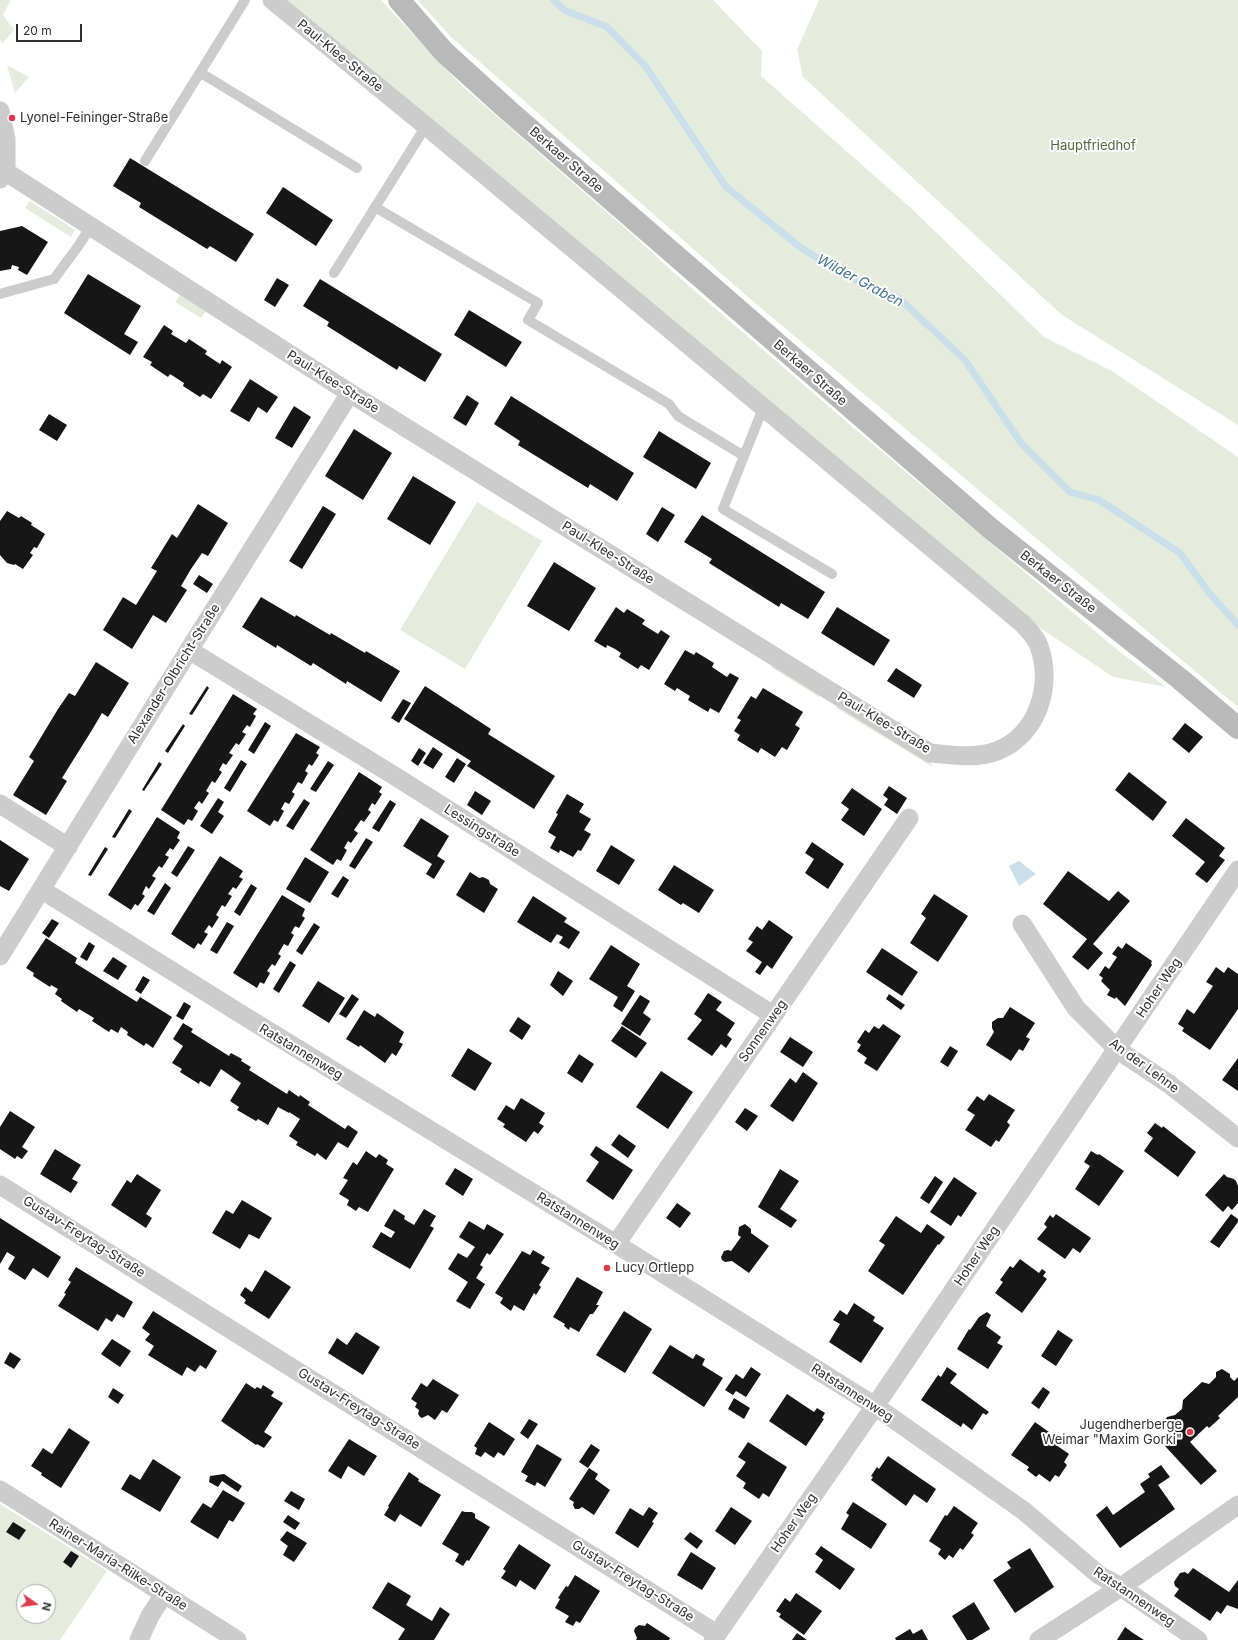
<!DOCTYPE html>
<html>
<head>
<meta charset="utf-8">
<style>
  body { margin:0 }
  #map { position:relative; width:1238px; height:1640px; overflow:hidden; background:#fff; font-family:Inter,sans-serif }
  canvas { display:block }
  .north { position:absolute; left:16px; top:1584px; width:40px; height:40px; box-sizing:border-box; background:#fff; border:1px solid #acacac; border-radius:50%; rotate:104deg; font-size:11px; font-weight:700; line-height:16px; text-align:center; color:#2f2f2f }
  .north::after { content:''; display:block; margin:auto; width:14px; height:18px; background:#dd394c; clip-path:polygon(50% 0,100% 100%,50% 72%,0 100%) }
  .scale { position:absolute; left:16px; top:24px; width:66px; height:18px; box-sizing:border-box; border:2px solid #2f2f2f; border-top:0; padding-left:5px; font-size:12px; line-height:14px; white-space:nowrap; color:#2f2f2f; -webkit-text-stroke:3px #fff; paint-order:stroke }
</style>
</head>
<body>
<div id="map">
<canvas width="1238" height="1640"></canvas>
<div class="north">N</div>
<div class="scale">20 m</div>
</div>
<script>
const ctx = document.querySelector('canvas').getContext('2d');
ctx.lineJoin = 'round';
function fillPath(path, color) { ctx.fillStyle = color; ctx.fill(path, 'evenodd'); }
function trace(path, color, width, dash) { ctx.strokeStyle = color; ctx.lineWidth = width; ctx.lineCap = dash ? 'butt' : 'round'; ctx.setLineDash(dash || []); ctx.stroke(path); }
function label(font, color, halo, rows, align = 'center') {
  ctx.font = font + ' Inter,sans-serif'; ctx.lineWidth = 4; ctx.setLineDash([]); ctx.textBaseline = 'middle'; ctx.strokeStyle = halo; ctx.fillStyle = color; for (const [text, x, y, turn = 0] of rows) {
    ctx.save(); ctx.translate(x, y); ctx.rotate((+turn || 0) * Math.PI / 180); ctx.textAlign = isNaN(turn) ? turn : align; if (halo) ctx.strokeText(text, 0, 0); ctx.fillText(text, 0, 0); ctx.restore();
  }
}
const green = new Path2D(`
  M0 0H11L3 15 14 30 2 44 0 39Z
  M283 0H381L461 85 633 235 674 273 849 424 1115 648 1166 687 1113 677 1027 619Z
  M418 0H713L762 51 761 76 911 208 1044 337 1112 371 1238 457V707L755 303 450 36Z
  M819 0H1238V425L1062 315 803 77 797 50Z
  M7 65 29 77 15 93Z
  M30 201 75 230 71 237 25 208Z
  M180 295 206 311 201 318 175 302Z
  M477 502 542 541 465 669 400 630Z
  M774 662 823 691 819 697 771 667Z
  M840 702 924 754 933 767 836 708Z
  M0 1504 107 1571 60 1640H0ZM24 1592H48V1616H24Z`);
const water = new Path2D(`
  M1019 861 1036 874 1019 886 1009 866Z`);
const stream = new Path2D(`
  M554 0 564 10 607 27 646 67 726 187 800 247 844 275 900 299 965 360 1021 443 1070 492 1099 500 1180 553 1210 594 1238 625`);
const building = new Path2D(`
  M130 158 254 234 236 262 210 246 207 249 139 207 141 203 113 186Z
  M283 187 333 220 316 246 266 213Z
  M22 226 48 242 27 275 18 270 19 267 12 265 11 269 0 271V231Z
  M88 274 141 306 124 334 138 342 130 355 64 313Z
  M277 278 289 285 275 307 264 300Z
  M320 279 442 354 425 382 399 366 397 370 327 326 329 322 303 306Z
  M469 310 522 342 506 367 454 335Z
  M164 325 173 331 171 334 186 343 189 339 207 351 205 354 220 364 222 360 232 367 211 399 203 394 200 397 183 386 184 383 170 374 168 377 150 365 152 362 143 357Z
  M250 379 278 397 267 413 258 407 249 422 230 411Z
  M467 395 479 403 466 426 453 418Z
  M511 396 634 473 617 501 590 484 588 488 518 445 520 441 494 424Z
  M294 406 311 417 292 448 275 438Z
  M49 414 67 425 57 441 39 430Z
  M354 429 392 453 363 500 325 476Z
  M659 431 711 463 696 489 643 457Z
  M413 476 456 502 430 545 387 519Z
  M198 504 228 523 208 556 202 553 191 569 181 586 187 590 166 623 153 615 132 649 103 630 123 597 136 605 157 571 151 568 172 534 177 538Z
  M323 506 336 514 302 569 289 561Z
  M662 507 675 515 658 542 646 534Z
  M7 511 19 518 21 516 32 523 31 525 45 534 37 548 34 547 30 553 33 555 23 569 15 564 14 565 7 563 0 555V521Z
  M702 515 825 592 808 619 781 603 779 607 709 563 712 559 684 542Z
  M554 562 596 588 569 631 527 606Z
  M199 575 213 584 207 593 193 584Z
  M261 597 295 617 296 615 330 635 331 633 365 653 366 651 400 671 381 702 347 681 346 684 313 663 311 666 277 645 276 648 242 627Z
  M616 607 624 613 627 609 645 620 642 624 658 634 661 630 670 636 649 670 641 665 638 669 619 657 621 653 615 649 607 645 606 648 594 641Z
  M837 607 890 640 874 666 821 633Z
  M685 650 694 655 696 652 714 663 712 667 727 677 730 673 739 678 719 713 710 708 708 712 688 700 690 696 677 688 675 691 664 684Z
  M96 662 129 683 108 717 102 713 92 730 62 778 67 781 46 815 13 795 34 761 29 757 58 709 69 693 75 696Z
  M896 668 922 685 914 698 887 681Z
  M207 686 209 688 192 715 189 714Z
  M425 686 491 729 488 734 555 776 534 809 467 766 471 761 404 719Z
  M763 688 803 712 795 725 800 728 787 750 782 747 775 757 761 748 758 753 737 740 740 735 734 731 741 720 737 718 751 696 756 699Z
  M233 694 257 709 253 714 256 716 250 727 247 725 242 732 246 734 239 745 236 743 229 753 233 755 226 765 223 763 219 770 222 772 215 783 212 781 206 791 209 793 202 804 199 801 194 808 198 811 192 821 188 819 184 825 161 810Z
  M403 699 411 703 399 723 391 718Z
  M265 722 271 726 254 754 248 750Z
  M1185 723 1203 737 1189 753 1172 739Z
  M183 724 185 726 168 753 165 751Z
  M296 733 320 747 316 753 319 755 312 766 309 764 305 771 308 773 302 784 298 782 292 792 295 794 289 804 285 802 281 809 284 811 278 822 274 820 270 826 247 811Z
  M433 747 443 754 433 769 423 763Z
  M419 748 426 753 418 766 411 761Z
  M457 758 466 764 454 783 445 777Z
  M241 760 247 764 230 792 224 788Z
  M328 761 334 765 316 792 310 789Z
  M159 762 162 764 144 791 142 790Z
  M359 772 382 787 379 792 382 794 375 805 372 803 368 810 371 812 364 822 361 820 354 830 358 833 351 843 348 841 344 848 347 850 341 861 337 859 333 865 310 850Z
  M1129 772 1167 802 1153 821 1115 790Z
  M889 786 907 798 897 814 884 805 888 799 883 795Z
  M852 788 882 809 864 836 841 820 849 809 841 803Z
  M475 791 491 801 482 815 467 805Z
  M567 794 584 804 579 812 591 819 584 830 591 834 581 851 578 850 573 857 560 850 559 853 550 848 556 837 548 832 558 814 556 813Z
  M218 798 224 802 218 812 224 816 212 834 200 826Z
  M304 799 310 803 293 830 286 826Z
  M390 800 396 804 379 832 372 828Z
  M129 809 132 811 115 838 112 837Z
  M157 817 180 832 177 838 180 840 173 850 170 848 165 855 169 857 162 868 159 866 152 876 156 878 149 889 146 886 142 894 145 896 138 906 135 904 131 910 108 895Z
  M421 818 449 836 437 856 445 861 434 879 426 874 432 864 403 846Z
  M1186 818 1225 848 1219 856 1225 860 1207 883 1195 874 1205 862 1172 836Z
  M366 838 373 842 355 869 349 866Z
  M0 840 29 859 9 891 0 886Z
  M812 842 844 864 828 889 805 873 814 859 805 853Z
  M611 845 635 860 619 885 596 871Z
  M188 846 195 850 177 877 171 873Z
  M105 847 108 849 91 876 88 875Z
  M220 856 243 871 239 877 243 879 236 889 233 887 228 894 232 896 225 907 222 905 216 915 219 917 212 928 209 925 204 932 208 934 201 945 198 943 194 949 171 934Z
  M305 857 329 872 310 903 286 889Z
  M674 865 714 890 699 913 683 903 681 905 658 890Z
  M1068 871 1109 901 1118 891 1130 901 1093 944 1103 953 1088 970 1072 957 1087 939 1043 904Z
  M470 872 479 878 483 877 489 880 490 884 498 889 484 913 456 895Z
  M343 876 349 880 338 898 331 894Z
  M165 883 171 888 154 915 147 911Z
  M251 884 257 888 240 916 234 912Z
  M934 894 968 916 938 962 910 943 926 918 921 914Z
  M282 895 305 909 302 916 305 918 299 928 295 926 291 933 294 935 288 946 284 944 278 954 281 956 275 966 272 964 267 971 270 973 264 984 260 982 257 988 233 973Z
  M533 896 567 918 564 922 580 932 569 949 559 943 563 937 557 934 551 943 517 922Z
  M52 919 59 923 49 938 42 933Z
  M769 920 793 937 772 969 767 965 760 975 755 972 762 962 746 951 753 942 748 939 757 926 762 930Z
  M227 922 234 926 217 954 210 950Z
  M314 923 320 927 302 955 296 951Z
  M46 938 77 958 75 963 137 1002 140 997 172 1017 153 1048 146 1043 144 1046 127 1035 128 1032 121 1027 118 1033 111 1029 109 1032 92 1021 94 1018 79 1009 77 1012 61 1001 62 999 55 994 58 989 51 985 50 987 33 976 34 973 26 968Z
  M89 942 95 946 87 961 80 957Z
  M1126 943 1152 961 1151 963 1152 965 1125 1006 1116 997 1115 999 1107 995 1110 990 1101 981 1103 978 1099 975 1105 966 1109 969 1117 957 1112 954 1118 946 1122 949Z
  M611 945 640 964 627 986 635 991 622 1012 613 1006 618 997 589 979Z
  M882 948 918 972 902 996 866 972Z
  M113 957 127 966 118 980 103 971Z
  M290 961 296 965 279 993 273 989Z
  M1216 967 1224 973 1228 967 1238 974V1009L1210 1050 1182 1031 1184 1028 1178 1024 1187 1009 1194 1014 1213 986 1206 982Z
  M558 971 573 981 563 996 550 985Z
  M143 976 150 980 141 994 135 990Z
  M318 981 345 998 329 1023 302 1006Z
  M708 993 722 1002 716 1010 735 1023 727 1035 732 1039 726 1048 721 1044 712 1056 687 1039 702 1020 694 1014Z
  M352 994 359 999 346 1018 339 1014Z
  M889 994 905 1005 901 1010 886 999Z
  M640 995 650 1001 643 1013 651 1019 640 1036 621 1024Z
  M184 1002 191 1006 183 1020 176 1016Z
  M1010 1007 1035 1023 1026 1037 1030 1039 1023 1051 1019 1049 1011 1061 986 1045 994 1032 992 1028V1022L998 1018H1003Z
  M364 1010 375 1017 377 1013 404 1032 399 1042 403 1044 396 1056 392 1053 385 1063 360 1045 359 1047 346 1039Z
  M518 1017 531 1026 522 1040 509 1031Z
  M183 1023 193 1029 191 1032 229 1056 231 1053 242 1059 241 1061 251 1067 249 1070 287 1094 289 1090 299 1097 300 1095 310 1102 308 1105 345 1129 348 1125 358 1132 348 1148 338 1142 326 1160 317 1153 315 1156 296 1145 298 1142 289 1136 300 1119 289 1112V1113L278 1107 268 1125 258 1119 256 1121 237 1110 239 1107 230 1101 241 1083 221 1069 210 1087 200 1081 199 1084 180 1072 182 1069 172 1063 183 1046 173 1039Z
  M883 1024 901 1036 877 1071 864 1063 867 1058 857 1051 861 1045 857 1042 865 1030 869 1033 874 1026 879 1029Z
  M622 1026 647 1043 636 1058 611 1041Z
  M790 1037 813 1052 803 1067 780 1052Z
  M950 1046 958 1051 948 1067 940 1062Z
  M468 1048 492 1063 475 1091 451 1076Z
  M579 1054 594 1064 582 1083 567 1073Z
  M1238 1058V1091L1222 1080Z
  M661 1071 693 1092 668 1129 636 1107Z
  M803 1072 818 1083 793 1122 770 1106 790 1078 796 1083Z
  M989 1094 1015 1110 1007 1122 1010 1125 999 1142 996 1140 991 1147 965 1130 975 1115 967 1110 977 1096 984 1101Z
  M521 1098 545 1113 539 1123 544 1126 538 1134 534 1131 526 1142 503 1127 505 1124 497 1119 506 1105 514 1110Z
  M745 1108 758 1116 747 1131 735 1122Z
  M10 1111 35 1127 22 1147 28 1151 22 1159 17 1156 15 1159 0 1149V1127Z
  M1155 1123 1162 1128 1163 1126 1196 1152 1178 1177 1144 1151 1153 1138 1147 1133Z
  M619 1134 636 1146 628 1158 611 1145Z
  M596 1146 633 1170 613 1200 586 1181 599 1162 590 1155Z
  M55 1149 81 1165 72 1179 78 1182 71 1193 40 1174Z
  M366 1151 376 1158 379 1154 388 1160 386 1164 394 1169 368 1212 359 1207 356 1211 347 1205 349 1200 339 1194 348 1180 343 1178 353 1162 357 1165Z
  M1091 1151 1098 1155 1099 1154 1124 1171 1099 1206 1075 1189 1090 1166 1084 1162Z
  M455 1168 473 1179 463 1196 445 1184Z
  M780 1169 799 1181 780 1209 797 1220 791 1228 758 1207Z
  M137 1174 161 1190 146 1214 152 1218 146 1228 111 1205 127 1180 131 1183Z
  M1224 1174 1227 1177 1234 1179 1236 1181 1238 1186V1203L1232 1210 1228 1206 1223 1212 1205 1195Z
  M935 1176 943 1182 929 1204 920 1198Z
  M954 1177 977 1193 961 1217 958 1215 951 1226 930 1212Z
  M242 1200 272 1218 259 1239 249 1234 240 1249 212 1233 226 1210 233 1214Z
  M677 1203 691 1213 680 1228 666 1218Z
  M394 1209 405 1216 404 1219 414 1225 424 1209 436 1216 430 1226 434 1228 410 1269 372 1247 381 1232 391 1238 395 1232 384 1226Z
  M1056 1214 1091 1238 1080 1253 1073 1248 1065 1259 1037 1239 1047 1227 1044 1224 1050 1215 1053 1218Z
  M1231 1214 1238 1219V1222L1219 1248 1210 1242Z
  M896 1216 921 1233 927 1224 945 1237 939 1245 938 1244 903 1295 868 1271 885 1245 879 1241Z
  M0 1218 61 1257 48 1278 33 1268 25 1280 8 1269 15 1257 7 1252 0 1264Z
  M469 1221 484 1230 487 1224 504 1234 490 1255 487 1253 480 1265 483 1267 476 1278 485 1284 470 1309 456 1301 468 1282 448 1269 458 1253 467 1258 475 1247 459 1237Z
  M745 1224 751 1229V1233L769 1246 749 1273 732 1261 725 1262 722 1260 721 1257 724 1251 728 1250 731 1251 741 1237 738 1235 739 1227Z
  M533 1250 545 1257 541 1263 550 1268 539 1285 541 1287 536 1295 534 1293 524 1311 514 1305 511 1311 500 1303 503 1298 495 1293 522 1251 530 1255Z
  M1020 1259 1039 1273 1042 1269 1046 1272 1043 1276 1047 1279 1022 1313 995 1293 1003 1282 1000 1280 1010 1266 1013 1268Z
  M76 1267 133 1302 124 1318 117 1314 112 1322 106 1318 98 1331 58 1306 66 1294 64 1293 71 1282 68 1280Z
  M265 1270 291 1287 269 1319 244 1303 246 1300 240 1295 245 1287 252 1292Z
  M577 1277 603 1292 596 1305H599L593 1314H590L579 1332 570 1327 569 1330 564 1326 565 1324 553 1317Z
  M854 1303 875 1317 873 1321 884 1328 861 1363 829 1342 840 1324 833 1320 840 1310 847 1315Z
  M153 1311 217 1351 206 1369 200 1365 195 1372 187 1367 182 1376 148 1355 154 1346 145 1340 150 1334 142 1328Z
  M624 1311 652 1329 625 1373 596 1355Z
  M987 1312 991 1315 986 1326 1001 1337 997 1343 1003 1346 988 1369 957 1349 969 1329 970 1330 979 1317Z
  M1058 1330 1073 1340 1056 1366 1041 1356Z
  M356 1332 380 1347 363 1375 328 1353 337 1338 347 1345Z
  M112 1339 131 1351 120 1367 101 1354Z
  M670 1345 693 1359 696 1354 705 1359 702 1365 723 1378 704 1407 652 1373Z
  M10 1352 21 1359 14 1369 4 1363Z
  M751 1367 761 1374 746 1397 736 1391 733 1395 725 1390 736 1374 743 1379Z
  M947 1367 957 1374 950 1383 989 1412 986 1415 983 1413 972 1430 963 1423 961 1427 921 1400 938 1375 941 1377Z
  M1222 1369 1230 1374V1377L1234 1381 1238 1377V1397L1218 1416 1220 1418 1209 1428 1207 1426 1190 1442 1217 1471 1201 1485 1165 1446 1176 1436 1173 1433 1166 1431 1163 1423 1167 1417 1175 1415 1182 1409 1183 1400 1202 1382 1209 1384 1216 1377V1372Z
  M433 1379 459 1395 447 1413 442 1410 435 1420 428 1415 422 1418 420 1417 418 1414 419 1410 415 1407 417 1403 411 1399 421 1383 427 1387Z
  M246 1383 255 1389 257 1387 261 1389 263 1385 274 1392 271 1396 283 1403 264 1432 272 1437 264 1448 257 1444 256 1445 221 1421Z
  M1043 1387 1050 1392 1039 1409 1031 1403Z
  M113 1388 124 1395 118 1404 108 1397Z
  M787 1394 814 1412 817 1408 825 1413 822 1418 824 1419 806 1446 769 1421Z
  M734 1398 750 1408 744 1419 728 1409Z
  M529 1419 538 1424 528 1439 520 1433Z
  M489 1422 515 1439 504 1456 498 1452 494 1458 485 1452 481 1457 475 1454 477 1448 474 1446Z
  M1035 1422 1053 1435 1049 1440 1069 1454 1064 1462 1067 1465 1059 1477 1055 1475 1050 1482 1039 1474 1036 1477 1027 1470 1029 1467 1011 1455Z
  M69 1428 90 1442 61 1488 41 1475 42 1473 31 1466 43 1448 52 1454Z
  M349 1439 377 1456 364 1476 348 1466 341 1479 328 1471Z
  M748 1442 787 1467 769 1497 763 1493 759 1499 743 1488 746 1483 736 1476 746 1462 738 1457Z
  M537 1444 562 1459 545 1487 537 1482 535 1486 525 1481 528 1476 521 1472Z
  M591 1444 600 1450 588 1468 579 1462Z
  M888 1456 936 1489 927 1503 914 1494 906 1506 871 1480 873 1477 871 1476 877 1467 879 1469Z
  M153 1459 181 1477 160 1512 121 1489 130 1474 140 1480Z
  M1161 1465 1170 1477 1158 1485 1175 1509 1120 1548 1096 1515 1107 1506 1113 1515 1145 1492 1140 1484 1150 1477 1148 1474Z
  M589 1468 598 1474 595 1479 610 1490 594 1515 582 1507 579 1509H575L573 1505 574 1502 569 1499Z
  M409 1472 419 1479 418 1481 441 1495 421 1527 400 1514 395 1522 384 1515 389 1507 388 1506Z
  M224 1474 242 1486 238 1492 222 1481 218 1487 209 1482 210 1476Z
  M223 1490 245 1503 233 1522 229 1520 218 1539 190 1522 203 1503 211 1508Z
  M291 1491 305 1499 299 1510 284 1501Z
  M853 1502 887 1524 871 1549 841 1529 849 1515 846 1513Z
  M954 1506 978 1523 971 1533 974 1535 963 1550 960 1548 953 1558 949 1555 945 1560 938 1554 941 1549 929 1541 945 1515 947 1516Z
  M649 1507 658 1513 652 1522 654 1523 638 1548 615 1533 630 1508 643 1516Z
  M731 1507 752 1521 735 1545 715 1531Z
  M462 1511 465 1512H472L475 1514V1518L490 1527 469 1561 467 1560 463 1566 455 1561 459 1554 442 1544Z
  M288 1515 300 1523 295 1530 283 1522Z
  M13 1522 26 1530 19 1540 6 1532Z
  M287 1531 307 1543 294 1562 283 1555 288 1546 280 1540Z
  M690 1532 703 1541 697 1549 684 1539Z
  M519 1544 551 1565 535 1590 520 1580 516 1587 501 1578 506 1571 503 1569Z
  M821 1546 855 1569 840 1590 815 1572 823 1560 815 1554Z
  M1030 1548 1054 1587 1015 1613 993 1580 1011 1568 1007 1562Z
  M71 1551 79 1556 71 1568 63 1562Z
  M691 1552 716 1568 702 1590 677 1575Z
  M1193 1568 1229 1592 1238 1580V1609L1227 1605 1221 1614 1217 1611 1210 1621 1174 1596 1179 1589 1175 1586 1174 1582 1180 1573 1185 1572 1188 1574Z
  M575 1575 600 1591 580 1623 576 1621 573 1626 565 1622 569 1616 555 1608 560 1599 558 1598 566 1586 568 1587Z
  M388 1582 411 1596 406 1605 432 1621 440 1607 450 1614 434 1640H398L405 1629 372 1608Z
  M796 1593 822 1611 804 1635 779 1617 781 1614 776 1611 785 1598 790 1602Z
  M974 1602 990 1629 972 1640H967L952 1616Z
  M647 1623 670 1638 669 1640H636L637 1638 634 1631 635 1628 639 1625 645 1626Z
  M1125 1627 1133 1633 1144 1640H1117Z
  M910 1629 913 1634 922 1629 928 1640H896L895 1638Z
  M797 1633 807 1640H792Z`);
const service = new Path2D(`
  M201 73 357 168
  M145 161 245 0
  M375 207 538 303 528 320 669 404 678 416 744 456
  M334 273 426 126
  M0 294 54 279 79 245 91 226
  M763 408 723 509 832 574`);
const minor = new Path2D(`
  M0 111 6 139V172L0 179
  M6 172 350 393 930 753C952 755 976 759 997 751 1038 735 1053 685 1039 646 1036 637 1029 631 1023 624L426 126 272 0
  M189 650 398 778 773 1015
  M0 804 68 847
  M42 890 249 1019 616 1244 875 1406 1024 1511 1099 1575 1121 1587 1198 1640
  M1022 924 1076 1008 1118 1050 1169 1084 1238 1138
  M0 956 189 650 350 393
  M0 1185 717 1634
  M616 1244 909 818
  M0 1490 237 1640
  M139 1640 150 1616 164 1594
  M713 1640 875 1406 1238 870
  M1039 1640 1121 1587 1238 1505`);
const secondary = new Path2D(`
  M399 0 444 52 509 111 991 529 1180 679 1238 728`);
const markers = [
  [12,118,4,"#dd394c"],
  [607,1268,4,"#dd394c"],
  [1190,1432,4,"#dd394c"]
];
const streetNames = [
  ["Paul-Klee-Straße",340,56,39],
  ["Berkaer Straße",566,160,41],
  ["Berkaer Straße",810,373,41],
  ["Paul-Klee-Straße",333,382,32],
  ["Paul-Klee-Straße",608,553,32],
  ["Berkaer Straße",1058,582,38],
  ["Alexander-Olbricht-Straße",174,674,-58],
  ["Paul-Klee-Straße",884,723,31],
  ["Lessingstraße",482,831,32],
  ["Hoher Weg",1159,988,-56],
  ["Sonnenweg",763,1031,-55],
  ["Ratstannenweg",301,1052,31],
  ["An der Lehne",1144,1066,36],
  ["Ratstannenweg",578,1221,32],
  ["Gustav-Freytag-Straße",84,1237,32],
  ["Hoher Weg",977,1256,-56],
  ["Ratstannenweg",852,1393,33],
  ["Gustav-Freytag-Straße",359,1409,32],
  ["Hoher Weg",794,1523,-55],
  ["Rainer-Maria-Rilke-Straße",118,1565,32],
  ["Gustav-Freytag-Straße",633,1581,32],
  ["Ratstannenweg",1134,1597,34]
];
const poiNames = [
  ["Lyonel-Feininger-Straße",20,118],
  ["Lucy Ortlepp",615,1268],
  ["Jugendherberge",1182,1425,"right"],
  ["Weimar \"Maxim Gorki\"",1182,1440,"right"]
];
const parkNames = [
  ["Hauptfriedhof",1093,146]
];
const waterNames = [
  ["Wilder Graben",860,281,28]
];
fillPath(green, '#e5ebdd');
fillPath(water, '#cadfea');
trace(stream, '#cadfea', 7);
fillPath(building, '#161616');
trace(service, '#ccc', 10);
trace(minor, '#ccc', 19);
trace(secondary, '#b9b9b9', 22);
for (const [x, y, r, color] of markers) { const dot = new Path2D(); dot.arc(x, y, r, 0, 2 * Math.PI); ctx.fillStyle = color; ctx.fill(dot); trace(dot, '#fff', 1.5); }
label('13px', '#2f2f2f', '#fff', streetNames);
label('13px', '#2f2f2f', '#fff', poiNames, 'left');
label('13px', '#53683e', '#fff', parkNames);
label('italic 14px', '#40728d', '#fff', waterNames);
</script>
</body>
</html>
